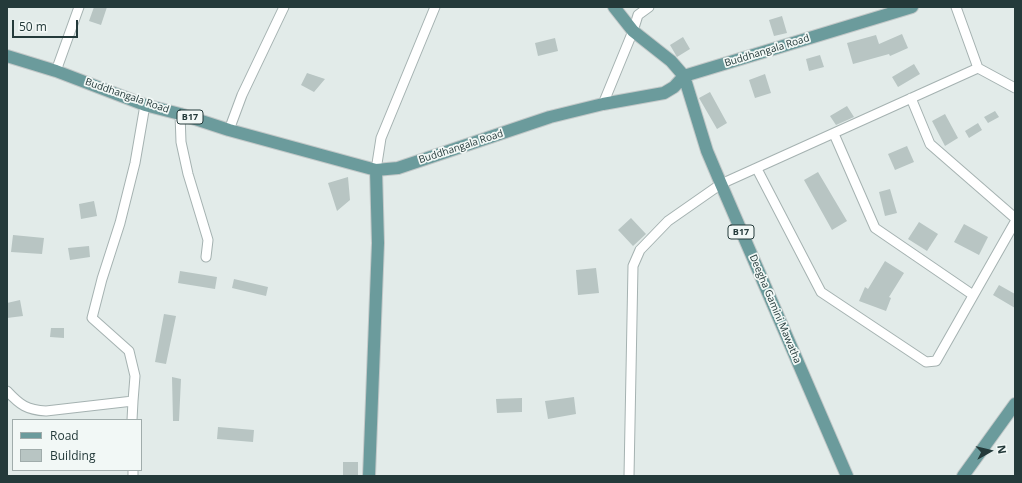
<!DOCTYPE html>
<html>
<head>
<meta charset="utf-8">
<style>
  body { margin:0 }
  #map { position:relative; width:1022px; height:483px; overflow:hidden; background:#e2ebe9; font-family:"Open Sans",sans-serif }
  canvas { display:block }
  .frame { position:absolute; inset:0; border:8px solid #243a3a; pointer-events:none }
  .legend { position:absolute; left:12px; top:419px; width:130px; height:52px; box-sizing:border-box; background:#f2f8f6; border:1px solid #a0acab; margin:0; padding:5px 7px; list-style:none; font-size:12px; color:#243a3a }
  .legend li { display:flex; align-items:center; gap:8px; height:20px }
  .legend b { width:20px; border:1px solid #a0acab }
  .north { position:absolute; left:970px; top:431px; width:40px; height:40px; -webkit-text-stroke:3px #f2f8f6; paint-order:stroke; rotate:82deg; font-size:11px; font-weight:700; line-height:16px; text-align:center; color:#243a3a }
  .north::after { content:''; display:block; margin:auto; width:14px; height:18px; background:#243a3a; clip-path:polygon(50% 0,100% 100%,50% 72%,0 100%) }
  .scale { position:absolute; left:12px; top:20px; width:66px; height:18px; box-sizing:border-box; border:2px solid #243a3a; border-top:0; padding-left:5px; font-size:12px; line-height:14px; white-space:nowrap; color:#243a3a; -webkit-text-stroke:3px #f2f8f6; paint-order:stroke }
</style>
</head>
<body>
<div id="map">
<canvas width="1022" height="483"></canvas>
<div class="frame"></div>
<ul class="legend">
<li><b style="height:5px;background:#6b9b9c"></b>Road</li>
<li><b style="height:11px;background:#b8c5c3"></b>Building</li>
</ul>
<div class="north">N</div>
<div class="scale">50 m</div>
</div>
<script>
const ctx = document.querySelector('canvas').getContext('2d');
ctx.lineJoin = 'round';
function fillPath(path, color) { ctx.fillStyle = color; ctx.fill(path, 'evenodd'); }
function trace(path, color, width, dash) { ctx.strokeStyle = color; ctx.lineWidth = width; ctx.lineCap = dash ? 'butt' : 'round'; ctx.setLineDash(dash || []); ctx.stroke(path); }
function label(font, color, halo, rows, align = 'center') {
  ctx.font = font + ' "Open Sans",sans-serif'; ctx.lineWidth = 3.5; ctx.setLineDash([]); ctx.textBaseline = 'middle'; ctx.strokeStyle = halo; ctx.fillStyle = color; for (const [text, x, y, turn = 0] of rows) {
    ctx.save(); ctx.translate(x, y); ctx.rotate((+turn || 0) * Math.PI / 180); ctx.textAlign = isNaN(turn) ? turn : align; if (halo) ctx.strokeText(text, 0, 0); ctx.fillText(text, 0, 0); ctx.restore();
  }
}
const building = new Path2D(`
  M94 7H107L101 25 89 21Z
  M782 16 787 33 774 36 769 20Z
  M902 34 908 48 890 56 889 54 853 64 847 43 876 35 879 44Z
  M683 37 690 49 677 57 670 45Z
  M555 38 558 51 538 56 535 43Z
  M820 55 824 67 809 71 806 59Z
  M914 64 920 74 898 87 892 77Z
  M307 73 325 79 314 92 301 85Z
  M765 74 771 93 755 98 749 80Z
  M710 92 727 123 717 129 699 98Z
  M847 106 854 117 836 125 830 116Z
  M995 111 999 117 988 123 984 117Z
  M945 114 958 138 945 146 932 121Z
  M978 123 982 130 969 138 965 131Z
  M907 146 914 162 895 170 888 154Z
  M818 172 847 221 832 230 804 180Z
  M348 177 350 200 337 211 328 183Z
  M890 189 897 213 885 216 879 192Z
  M94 201 97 216 81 219 79 204Z
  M631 218 646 234 633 246 618 230Z
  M919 222 938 234 927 251 908 239Z
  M964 224 988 237 979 255 954 242Z
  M13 235 44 238 42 254 11 252Z
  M89 246 90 257 70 260 68 248Z
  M885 261 904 273 889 297 891 298 886 311 859 301 865 287 868 289Z
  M596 268 599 293 578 295 576 270Z
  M180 271 217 277 215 289 178 283Z
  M234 279 268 287 266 296 232 288Z
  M999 285 1015 294V308L993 295Z
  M20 300 23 316 7 318V303Z
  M164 314 176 316 166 364 155 362Z
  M51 328H64V338L50 337Z
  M172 377 181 379 179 421H173Z
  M574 397 576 414 548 419 545 401Z
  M522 398V412L497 413 496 399Z
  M218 427 254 430 253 442 217 439Z
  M343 462H358V476H343Z`);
const minor = new Path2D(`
  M956 7 978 68
  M56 71 79 7
  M911 98 930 144 1015 218
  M603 104 633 31 638 15 649 7
  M180 114 181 142 188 174 208 240 206 257
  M229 130 242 95 284 7
  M834 134 875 228 973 295
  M757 169 821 292 926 362 936 361 1015 222
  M376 170 381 138 435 7
  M7 391C20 405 27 410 46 411L133 401 135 376 129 351 92 318 102 279 120 223 135 163 145 105
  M132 420 133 401
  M133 470V476
  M629 476 633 266 640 250 668 221 721 184 978 68 1015 88`);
const primary = new Path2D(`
  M614 7 633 31 671 61 684 76 707 151 721 184 847 476
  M7 56 56 71 145 105 180 114 229 130 376 170 398 168 550 117 603 104 664 93 674 87 684 76 912 7
  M369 476 378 243 376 170
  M963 476 1015 404`);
const shields = [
  [190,117,26],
  [741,232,26]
];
const shieldNames = [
  ["B17",190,117],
  ["B17",741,232]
];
const streetNames = [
  ["Buddhangala Road",767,51,-17],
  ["Buddhangala Road",127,96,19],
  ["Buddhangala Road",461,147,-18],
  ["Deegha Gamini Mawatha",775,309,67]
];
fillPath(building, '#b8c5c3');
trace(minor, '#a5b2b1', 11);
trace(primary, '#c2c8c8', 14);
trace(minor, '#fff', 9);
trace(primary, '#6b9b9c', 12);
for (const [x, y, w] of shields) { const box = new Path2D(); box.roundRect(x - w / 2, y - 7, w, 14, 3); ctx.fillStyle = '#f2f8f6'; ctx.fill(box); trace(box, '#243a3a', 1); }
label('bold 9px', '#243a3a', null, shieldNames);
label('10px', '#243a3a', '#f2f8f6', streetNames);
</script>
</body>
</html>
